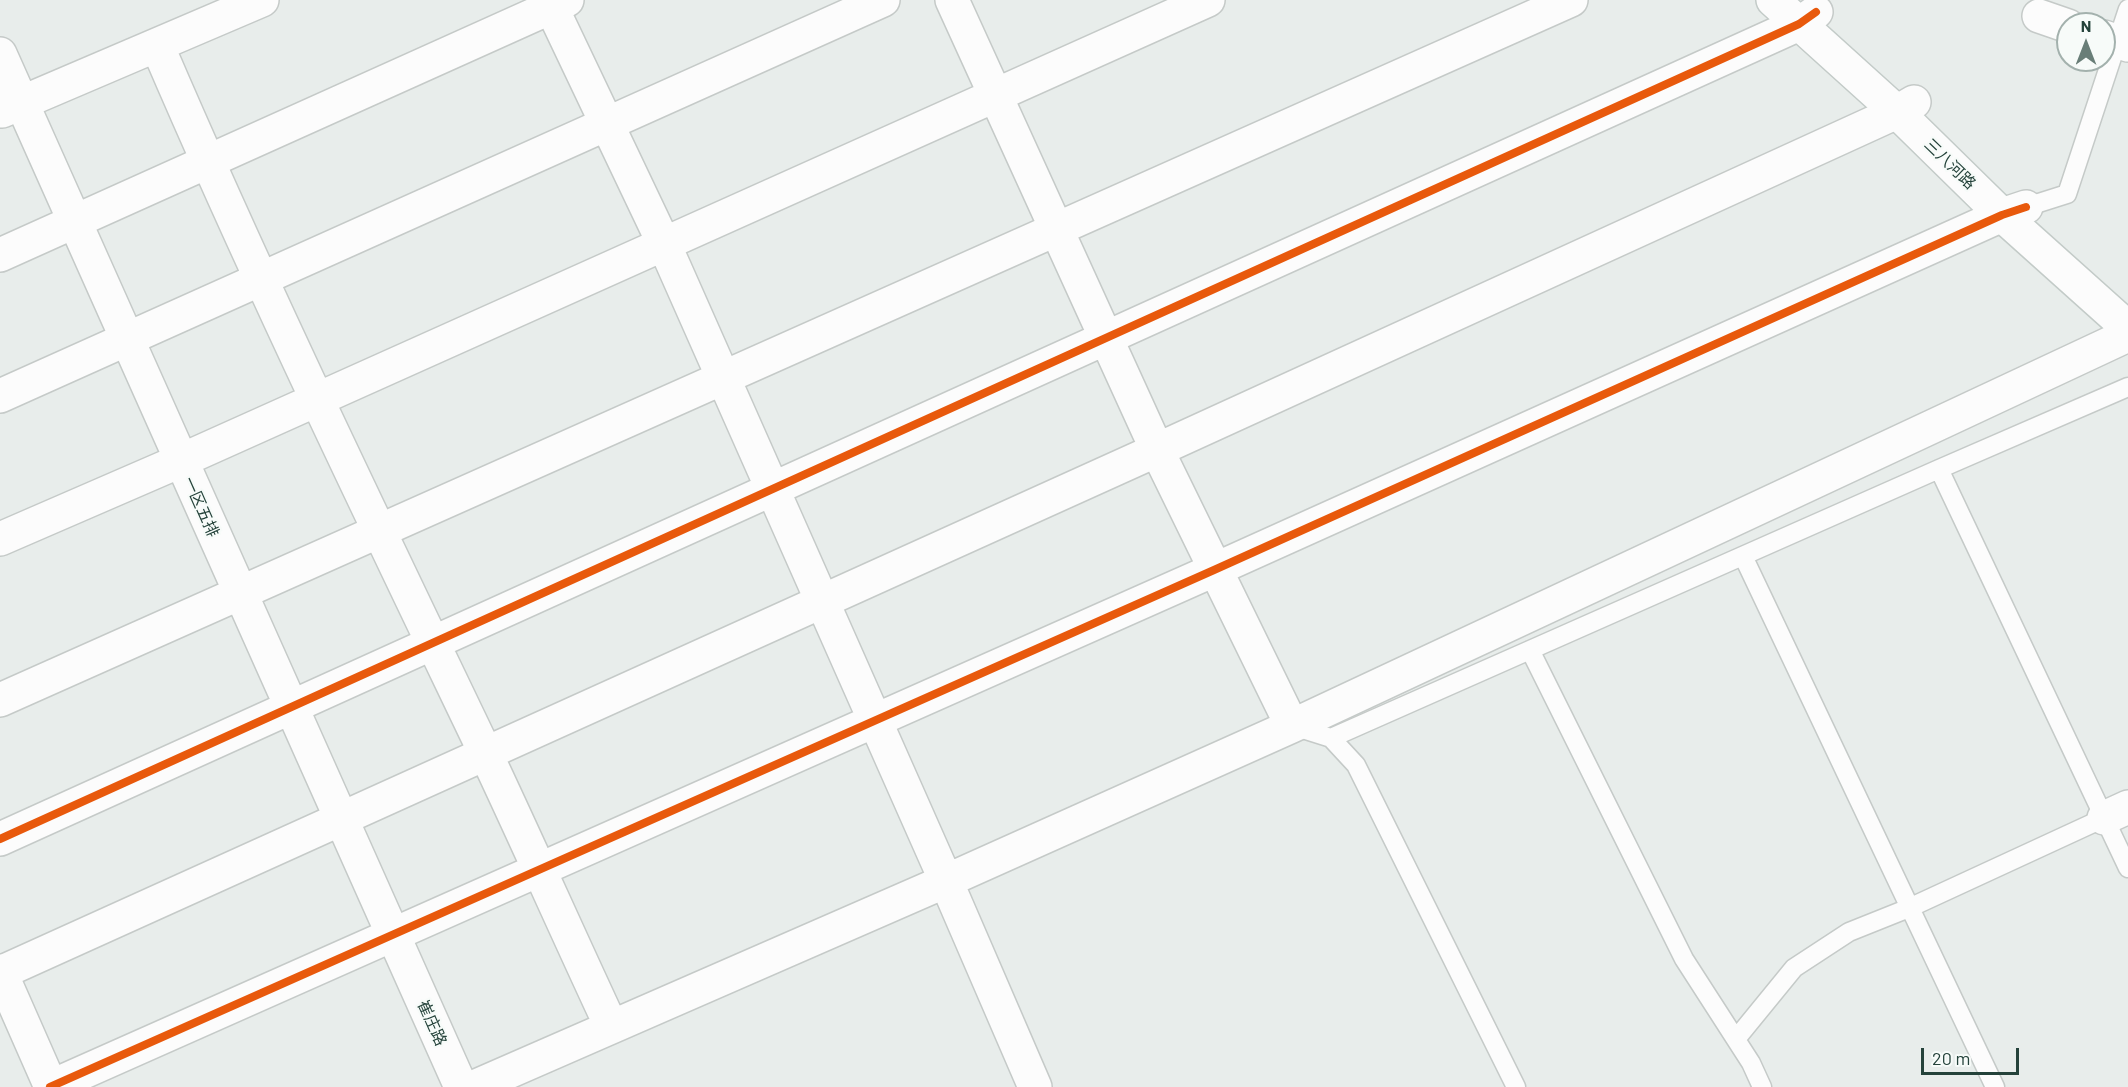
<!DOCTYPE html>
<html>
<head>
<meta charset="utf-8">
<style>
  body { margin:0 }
  #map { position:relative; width:2128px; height:1087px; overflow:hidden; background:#e8edeb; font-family:Barlow,sans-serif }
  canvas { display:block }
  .north { position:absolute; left:2056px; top:12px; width:60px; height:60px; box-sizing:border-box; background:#f7fbf9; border:2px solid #a3b1ad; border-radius:50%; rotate:0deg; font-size:16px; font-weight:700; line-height:24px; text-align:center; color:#24423a }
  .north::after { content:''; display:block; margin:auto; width:21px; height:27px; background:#697e78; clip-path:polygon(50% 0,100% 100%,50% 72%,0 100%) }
  .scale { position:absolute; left:1921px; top:1048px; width:98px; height:27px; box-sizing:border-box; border:3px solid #24423a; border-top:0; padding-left:8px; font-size:18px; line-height:21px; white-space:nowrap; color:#24423a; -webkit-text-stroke:4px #f7fbf9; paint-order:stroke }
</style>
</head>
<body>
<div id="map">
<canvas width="2128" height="1087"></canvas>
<div class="north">N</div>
<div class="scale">20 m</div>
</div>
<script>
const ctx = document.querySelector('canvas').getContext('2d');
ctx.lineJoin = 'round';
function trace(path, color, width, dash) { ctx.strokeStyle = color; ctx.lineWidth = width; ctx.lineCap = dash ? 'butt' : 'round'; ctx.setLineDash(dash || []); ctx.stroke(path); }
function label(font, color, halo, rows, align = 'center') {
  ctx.font = font + ' Barlow,"Noto Sans SC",sans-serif'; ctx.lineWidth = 4.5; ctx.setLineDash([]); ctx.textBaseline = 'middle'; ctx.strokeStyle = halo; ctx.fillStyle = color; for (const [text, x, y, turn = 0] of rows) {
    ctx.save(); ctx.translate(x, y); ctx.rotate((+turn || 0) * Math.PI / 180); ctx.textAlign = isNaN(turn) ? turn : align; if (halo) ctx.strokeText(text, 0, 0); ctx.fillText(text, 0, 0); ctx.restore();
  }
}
const lane = new Path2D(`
  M2026 207 2067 194 2128 9
  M1939 469 2128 868
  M1743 556 1995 1087
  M1530 650 1684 959 1751 1063 1762 1087
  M1293 726 1331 738 1356 765 1516 1087
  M1331 738 1939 469 2128 387
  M1736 1039 1794 968 1849 932 1909 908 2104 818`);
const street = new Path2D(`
  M548 0 664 244 946 881 1035 1087
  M952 0 1157 450 1292 726
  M2039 16 2068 26
  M2104 37 2128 45
  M157 45C259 283 372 516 484 750 527 841 568 934 611 1026
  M0 54 461 1087
  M2 111 262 0
  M0 255 567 0
  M0 396 883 0
  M0 539 180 461 1208 0
  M0 700 1571 0
  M2104 818 2128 807
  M0 839 1799 24 1816 12
  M0 971 51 1087
  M0 973 1157 450 1897 112 1914 102
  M50 1087 1214 570 2002 215 2026 207
  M474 1087 946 881 1292 726 2128 335`);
const secondary = new Path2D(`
  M1773 0 1897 112 2002 215 2128 328`);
const cycleway = new Path2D(`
  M0 839 1799 24 1816 12
  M50 1087 1214 570 2002 215 2026 207`);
const streetNames = [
  ["三八河路",1950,164,44],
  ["一区五排",201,507,66],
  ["崔庄路",432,1023,66]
];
trace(lane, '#c5cac8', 21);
trace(street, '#c5cac8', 36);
trace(secondary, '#c3cbc8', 36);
trace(lane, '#fcfcfc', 18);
trace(street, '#fcfcfc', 33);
trace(secondary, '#fcfcfc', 33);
trace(cycleway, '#e8590c', 8);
label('16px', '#24423a', '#f7fbf9', streetNames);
</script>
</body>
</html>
